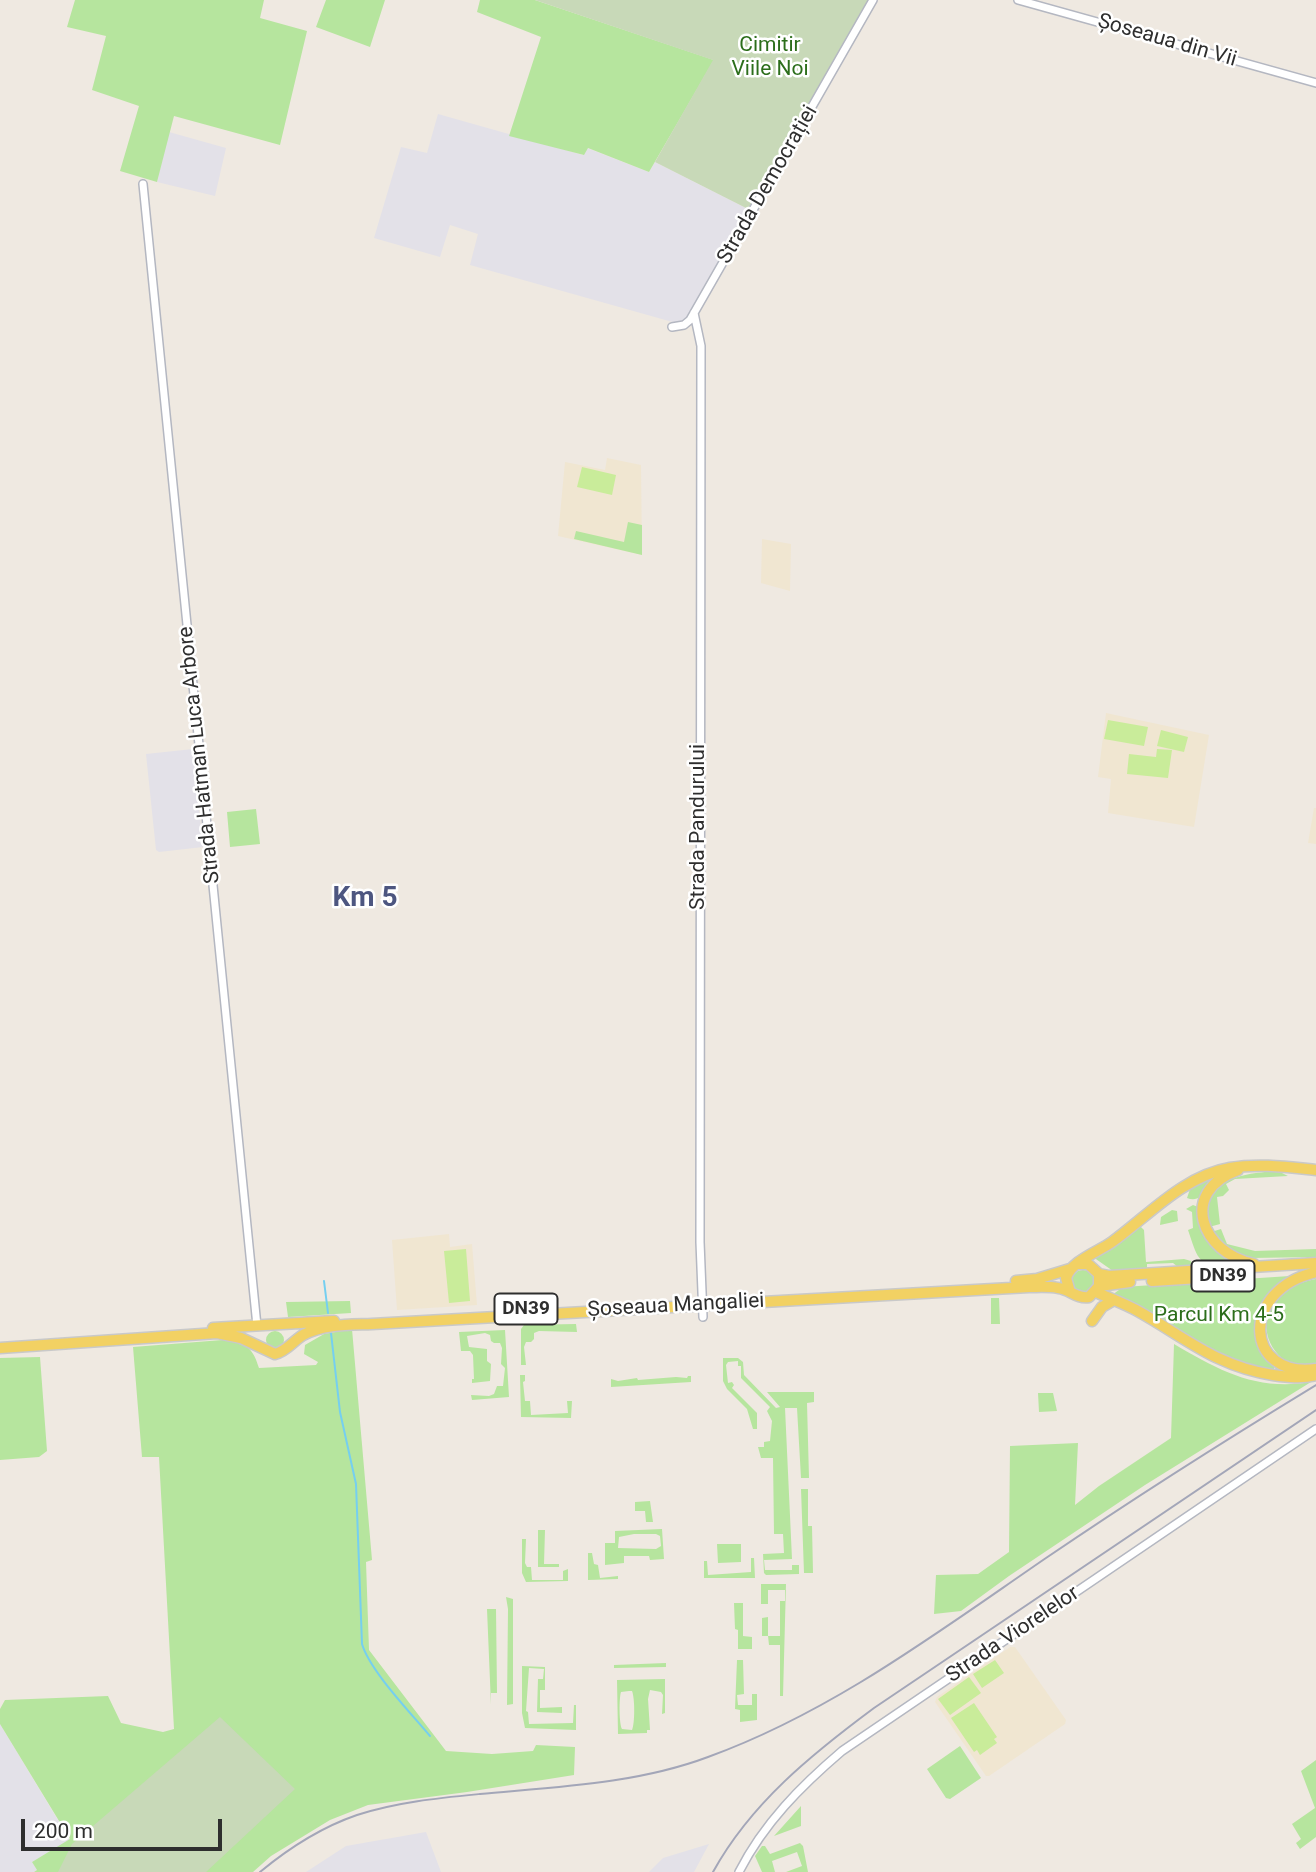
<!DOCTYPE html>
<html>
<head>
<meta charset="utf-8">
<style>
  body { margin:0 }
  #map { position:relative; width:1316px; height:1872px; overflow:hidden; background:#efe9e1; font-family:Roboto,sans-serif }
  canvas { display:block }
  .scale { position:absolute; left:21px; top:1819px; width:201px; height:32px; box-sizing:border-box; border:4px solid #2e2e2e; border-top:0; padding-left:9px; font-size:21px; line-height:24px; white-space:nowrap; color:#2e2e2e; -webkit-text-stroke:5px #fff; paint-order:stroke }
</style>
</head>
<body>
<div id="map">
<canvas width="1316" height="1872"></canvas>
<div class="scale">200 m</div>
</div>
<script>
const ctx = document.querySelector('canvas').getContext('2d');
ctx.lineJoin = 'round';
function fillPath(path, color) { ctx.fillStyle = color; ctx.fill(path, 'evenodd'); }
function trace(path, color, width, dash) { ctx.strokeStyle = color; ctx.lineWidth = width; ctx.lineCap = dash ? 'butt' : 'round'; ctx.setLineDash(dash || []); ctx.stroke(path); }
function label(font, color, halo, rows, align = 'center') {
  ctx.font = font + ' Roboto,sans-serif'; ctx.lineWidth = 5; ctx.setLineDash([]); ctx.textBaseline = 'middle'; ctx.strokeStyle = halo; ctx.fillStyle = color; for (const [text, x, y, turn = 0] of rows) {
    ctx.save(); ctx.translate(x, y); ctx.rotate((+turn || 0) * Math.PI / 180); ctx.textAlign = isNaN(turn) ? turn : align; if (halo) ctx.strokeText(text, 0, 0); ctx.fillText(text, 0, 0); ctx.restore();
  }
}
const industrial = new Path2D(`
  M438 114 583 155 587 148 649 172 655 162 748 209 686 319 676 323 470 265 478 234 450 225 440 257 374 238 401 147 427 153Z
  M169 132 226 148 215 196 157 182Z
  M193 749 203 847 159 852 156 850 146 754Z
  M0 1724 70 1840 32 1862 37 1870 34 1872H0Z
  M426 1832 441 1872H306L346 1846Z
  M709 1844 694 1872H649L663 1858Z`);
const education = new Path2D(`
  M607 458 641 465 642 555 558 536 565 462 605 470Z
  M762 539 791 544 790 591 761 583Z
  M1106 713 1209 735 1194 827 1108 813 1111 779 1098 777Z
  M1314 808H1316V844L1308 843Z
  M449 1234 450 1247 472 1244 477 1305 397 1310 392 1240Z
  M1010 1647H1015L1066 1720 1065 1724 989 1776H986L935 1702 937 1697Z`);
const green = new Path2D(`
  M75 0H264L260 18 307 31 280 145 174 116 157 182 120 171 139 106 92 90 106 36 67 27Z
  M326 0H385L370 47 316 27Z
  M480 0H535L714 60 649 172 588 148 584 155 509 136 541 37 477 12Z
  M628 522 642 525V555L574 539 576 531 624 542Z
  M256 809 260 844 230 847 227 812Z
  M1278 1171 1288 1176 1235 1179 1226 1184 1229 1190 1223 1196 1217 1197 1220 1224 1209 1227C1198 1179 1243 1173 1278 1171Z
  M1209 1176H1220C1211 1186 1202 1204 1187 1198L1191 1186Z
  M1193 1205 1198 1207C1199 1236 1208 1248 1234 1262L1233 1264C1197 1266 1199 1262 1188 1230L1193 1228 1192 1212 1186 1209Z
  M1172 1210 1177 1211 1178 1221 1160 1225 1161 1217Z
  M1138 1224 1144 1230 1146 1262 1184 1259 1191 1261 1192 1265 1178 1267 1173 1263 1147 1264V1268L1113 1271 1093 1257Z
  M1221 1229 1227 1244 1255 1251 1316 1249V1257L1251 1258 1235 1253 1222 1245 1211 1232Z
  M1072 1281a11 11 0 1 1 22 0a11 11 0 1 1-22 0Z
  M1290 1276C1266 1289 1244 1320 1260 1347 1264 1353 1269 1359 1274 1365V1370L1229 1359 1112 1295 1123 1287Z
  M1316 1279V1366C1309 1366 1301 1367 1294 1365 1269 1356 1258 1324 1273 1302 1282 1288 1301 1282 1316 1279Z
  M991 1298H999L1000 1324H991Z
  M350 1301 351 1313 288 1317 286 1302Z
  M576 1324 577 1332 539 1331 534 1333V1339L531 1342H526L524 1347 526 1365H521V1329L524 1325Z
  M352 1329 372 1560 366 1562 369 1650 446 1751 492 1754 533 1751 536 1745 575 1747 574 1775 467 1792 368 1805 330 1820 271 1856 253 1872H34L37 1870 32 1862 70 1839 0 1724V1709L5 1700 108 1696 121 1723 163 1732 174 1729 159 1457H142L133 1347 235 1339C250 1347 254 1352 259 1368L316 1365 318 1362 304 1354 305 1345 324 1334Z
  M505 1330 509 1397 472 1400 471 1395 489 1396 494 1394 497 1386H503L505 1368 501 1364 502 1348 500 1343H494L491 1341 490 1335 485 1333 467 1336 469 1347 487 1349V1361L491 1364 490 1381 472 1383V1379H474L473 1355 470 1351H461L459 1332Z
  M266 1340a9 9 0 1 1 18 0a9 9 0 1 1-18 0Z
  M1174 1344C1220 1371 1256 1391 1311 1382L1145 1485 1009 1576 961 1611 934 1614 936 1575 978 1574 1009 1552 1010 1446 1078 1443 1075 1505 1099 1486 1171 1438Z
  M40 1357 47 1451 39 1457 0 1460V1358Z
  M723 1358H738L743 1362 744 1375 776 1408 780 1407 767 1392H814V1402L807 1403 809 1478H801L797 1408H785L792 1559 764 1560 765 1570H792V1565H799V1574L766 1575 764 1573 763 1554 784 1553 783 1534H774L773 1458H761L758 1447H764V1442L770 1441 772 1421 767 1411 770 1407 741 1378V1366H738V1361L728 1362 726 1365 728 1383 732 1382 734 1385 732 1388 757 1413V1429H753L747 1409 727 1389 723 1381Z
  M520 1375H525V1381L523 1382 525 1401H530L531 1415 568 1413 567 1401H572L571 1418 521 1417Z
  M688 1376H691V1382L611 1387V1379L618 1381 637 1378 638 1380 676 1377 687 1378Z
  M1038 1393H1053L1057 1411 1039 1412Z
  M801 1489H808V1526H812L813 1573H804Z
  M650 1501 653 1522H646L645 1511H635V1502Z
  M662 1529 664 1559 650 1560 649 1556H624V1563L605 1565V1543H615V1531ZM634 1534H656L660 1536 661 1546 656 1549 618 1548 619 1537Z
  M538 1530H545L544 1564H559V1567H538Z
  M522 1539H526L525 1563 527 1567H531L532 1580H563V1571L568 1569V1581L526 1582 522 1573Z
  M717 1544H741V1562L718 1563Z
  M588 1553H592L594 1564 598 1565 600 1578 618 1576V1579L588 1580Z
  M751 1558H754L755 1578H704V1561H707L708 1575 751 1572Z
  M761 1584H786L783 1696H780V1645H769L768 1636H762V1618L768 1617V1636H780V1601H785V1590H768V1604H761Z
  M506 1597 513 1599V1704L507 1705 508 1609Z
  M734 1603H743V1636L752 1637V1649H738V1630L735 1629Z
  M487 1609H496L497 1693H491V1705Z
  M737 1660H743L744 1694 737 1695 738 1705H752V1694H757V1720L740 1722V1710L735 1709Z
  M666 1663V1667L614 1668V1665Z
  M522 1666 545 1667V1690H540V1708L562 1707V1713L537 1712 538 1679H543L544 1669 529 1668 526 1711 528 1712 529 1724 573 1723 574 1705H576V1730L525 1728 522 1713Z
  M665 1679V1713L662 1714 663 1695 661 1692 650 1690 648 1699 650 1730H647V1733L618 1734 617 1680ZM629 1691H632C635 1698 635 1724 632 1730L622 1729C619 1723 619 1698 621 1692Z
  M960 1746 981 1778 950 1799 946 1798 927 1769Z
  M1316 1760V1837L1300 1849 1296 1843 1301 1839 1292 1824 1315 1808 1301 1771Z
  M801 1806V1826L774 1836Z
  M800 1843 803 1846 808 1872H786L802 1866 797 1852 772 1861 775 1872H762L755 1856 762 1846H765L770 1854Z`);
const cemetery = new Path2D(`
  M535 0H869L790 140 748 209 655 162 713 60Z
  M220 1717 295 1789 206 1872H58L72 1844Z`);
const pitch = new Path2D(`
  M582 467 616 475 612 495 577 487Z
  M1108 720 1148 727 1144 746 1104 739Z
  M1161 730 1188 737 1184 752 1157 746Z
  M1157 749 1172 750 1168 778 1127 774 1129 754 1156 757Z
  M466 1249 470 1301 449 1303 444 1251Z
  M995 1660 1004 1673 982 1688 973 1674Z
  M969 1677 981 1693 950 1715 938 1699Z
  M974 1703 997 1737 994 1739 997 1743 980 1755 977 1750 974 1752 951 1718Z`);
const stream = new Path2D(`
  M324 1281 328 1313
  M331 1333 340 1412 356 1484 362 1644C370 1671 411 1713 430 1736`);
const tertiary = new Path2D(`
  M1018 0 1316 83
  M143 184 257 1326
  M694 313 701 346 700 1242 703 1317
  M672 327 684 325 690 320 873 0
  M739 1872C764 1823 801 1786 842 1751L1316 1429`);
const primary = new Path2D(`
  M1238 1170C1178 1192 1201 1253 1254 1264
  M1316 1272C1238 1290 1245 1379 1316 1369
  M1099 1274 1109 1276 1316 1263
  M1016 1281 1037 1279 1070 1269
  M1152 1281 1231 1276
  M1099 1286 1130 1282
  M1070 1292 1066 1278C1071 1261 1098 1252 1112 1242 1148 1216 1183 1176 1230 1168 1258 1163 1287 1167 1316 1170
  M1096 1292C1109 1298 1123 1303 1136 1310 1185 1337 1215 1366 1273 1375 1287 1377 1302 1379 1316 1375
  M1092 1321 1102 1307 1114 1300
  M213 1328 334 1321
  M0 1348 217 1333 241 1338 275 1354C287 1351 293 1341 303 1335 324 1324 350 1325 372 1324L1029 1287C1038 1287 1048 1286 1058 1288 1070 1289 1076 1299 1089 1297L1099 1286V1274L1088 1264H1078`);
const rail = new Path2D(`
  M260 1872C289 1848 322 1827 357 1815 397 1802 439 1798 480 1794 556 1787 636 1784 708 1757 832 1712 938 1632 1046 1558 1134 1498 1224 1441 1316 1385
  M713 1872C751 1803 812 1754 874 1708L1316 1410`);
const shields = [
  [1223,1276,63],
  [526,1309,63]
];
const shieldNames = [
  ["DN39",1223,1276],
  ["DN39",526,1309]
];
const streetNames = [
  ["Șoseaua din Vii",1167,41,16],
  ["Strada Democrației",768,185,-60],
  ["Strada Hatman Luca Arbore",200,755,-96],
  ["Strada Pandurului",699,827,-90],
  ["Șoseaua Mangaliei",676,1306,-3],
  ["Strada Viorelelor",1013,1635,-34]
];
const parkNames = [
  ["Cimitir",770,46],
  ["Viile Noi",770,70],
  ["Parcul Km 4-5",1219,1316]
];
const districtNames = [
  ["Km 5",365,899]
];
fillPath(industrial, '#e3e1e8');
fillPath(education, '#f0e6d1');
fillPath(green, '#b6e59e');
fillPath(cemetery, '#c8d9b8');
fillPath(pitch, '#c9ec9a');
trace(stream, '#75cff0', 2);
trace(tertiary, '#b4b7c1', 10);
trace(primary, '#c9c9c9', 13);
trace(tertiary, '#fff', 7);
trace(primary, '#f2d163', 10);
trace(rail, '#a3a6b8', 2);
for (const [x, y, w] of shields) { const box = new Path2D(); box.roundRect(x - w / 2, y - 15.5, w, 31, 5); ctx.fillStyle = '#fff'; ctx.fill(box); trace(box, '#2e2e2e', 2); }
label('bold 19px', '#2e2e2e', null, shieldNames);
label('21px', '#2e2e2e', '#fff', streetNames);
label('21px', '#2c6e1b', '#fff', parkNames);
label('bold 28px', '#4d5680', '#fff', districtNames);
</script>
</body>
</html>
